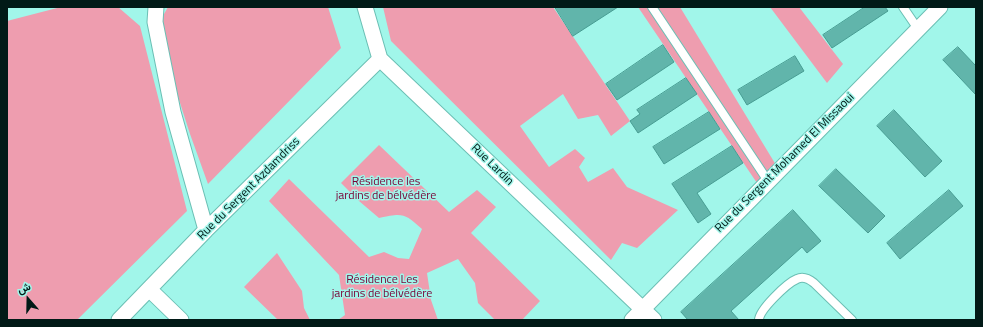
<!DOCTYPE html>
<html>
<head>
<meta charset="utf-8">
<style>
  body { margin:0 }
  #map { position:relative; width:983px; height:327px; overflow:hidden; background:#a1f6ea; font-family:"Titillium Web",Vazirmatn,sans-serif }
  canvas { display:block }
  .frame { position:absolute; inset:0; border:8px solid #011a17; pointer-events:none }
  .north { position:absolute; left:8px; top:279px; width:40px; height:40px; -webkit-text-stroke:3px #a1f6ea; paint-order:stroke; rotate:340deg; font-size:11px; font-weight:700; line-height:16px; text-align:center; color:#011a17 }
  .north::after { content:''; display:block; margin:auto; width:14px; height:18px; background:#011a17; clip-path:polygon(50% 0,100% 100%,50% 72%,0 100%) }
</style>
</head>
<body>
<div id="map">
<canvas width="983" height="327"></canvas>
<div class="frame"></div>
<div class="north">ش</div>
</div>
<script>
const ctx = document.querySelector('canvas').getContext('2d');
ctx.lineJoin = 'round';
function fillPath(path, color) { ctx.fillStyle = color; ctx.fill(path, 'evenodd'); }
function trace(path, color, width, dash) { ctx.strokeStyle = color; ctx.lineWidth = width; ctx.lineCap = dash ? 'butt' : 'round'; ctx.setLineDash(dash || []); ctx.stroke(path); }
function label(font, color, halo, rows, align = 'center') {
  ctx.font = font + ' "Titillium Web",sans-serif'; ctx.lineWidth = 3; ctx.setLineDash([]); ctx.textBaseline = 'middle'; ctx.strokeStyle = halo; ctx.fillStyle = color; for (const [text, x, y, turn = 0] of rows) {
    ctx.save(); ctx.translate(x, y); ctx.rotate((+turn || 0) * Math.PI / 180); ctx.textAlign = isNaN(turn) ? turn : align; if (halo) ctx.strokeText(text, 0, 0); ctx.fillText(text, 0, 0); ctx.restore();
  }
}
const green = new Path2D(`
  M61 7H118L140 26 187 211 77 320H7V21Z
  M168 7H328L341 48 208 184 190 134 156 28Z
  M383 7H553L630 121 611 136 598 115 578 119 563 94 520 126 549 167 575 149 585 158 579 167 588 182 613 168 627 187 678 210 637 248 622 243 611 260 391 41Z
  M638 7H680L776 165 757 183Z
  M770 7H799L843 64 827 83Z
  M379 145 449 212 477 190 496 207 471 233 540 301 522 320H495L478 303 475 283 458 259 427 273 431 300 438 320H338L345 315 339 275 269 201 289 179 369 257 384 252 398 258 409 259 422 229C404 213 403 213 379 218L359 201 341 183Z
  M277 253 302 291 304 308 310 320H278L244 287Z`);
const building = new Path2D(`
  M555 7H618L573 36Z
  M865 7H885L888 11 832 48 823 35Z
  M663 45 674 62 617 100 606 84Z
  M958 47 976 66V95L943 60Z
  M795 56 804 71 747 105 738 90Z
  M686 78 697 94 638 133 630 121 640 114 637 110Z
  M894 110 942 161 925 177 877 126Z
  M709 112 720 129 664 164 653 147Z
  M732 146 743 163 697 193 711 214 698 223 672 184Z
  M836 169 885 216 868 233 819 186Z
  M949 190 963 206 900 259 887 243Z
  M793 210 821 241 807 253 802 247 731 311 739 320H688L681 312Z`);
const lane = new Path2D(`
  M652 7 768 181
  M903 7 918 29
  M759 320C759 310 787 283 797 279 803 276 809 279 814 283L852 320`);
const street = new Path2D(`
  M156 7 155 22 173 112 206 230
  M365 7 380 59 654 320
  M149 289 181 320
  M119 320 206 230 380 59
  M632 320 940 7`);
const streetNames = [
  ["Rue du Sergent Mohamed El Missaoui",785,163,-45],
  ["Rue Lardin",492,165,44],
  ["Rue du Sergent Azdamdriss",249,189,-45]
];
const parkNames = [
  ["Résidence les",386,182],
  ["jardins de bélvédère",386,196],
  ["Résidence Les",382,280],
  ["jardins de bélvédère",382,294]
];
fillPath(green, '#ee9daf');
fillPath(building, '#61b5ab');
trace(building, '#479c92', 1);
trace(lane, '#6bbfb4', 10);
trace(street, '#6bbfb4', 17);
trace(lane, '#fff', 8);
trace(street, '#fff', 15);
label('12px', '#011a17', '#a1f6ea', streetNames);
label('12px', '#780035', '#a1f6ea', parkNames);
</script>
</body>
</html>
